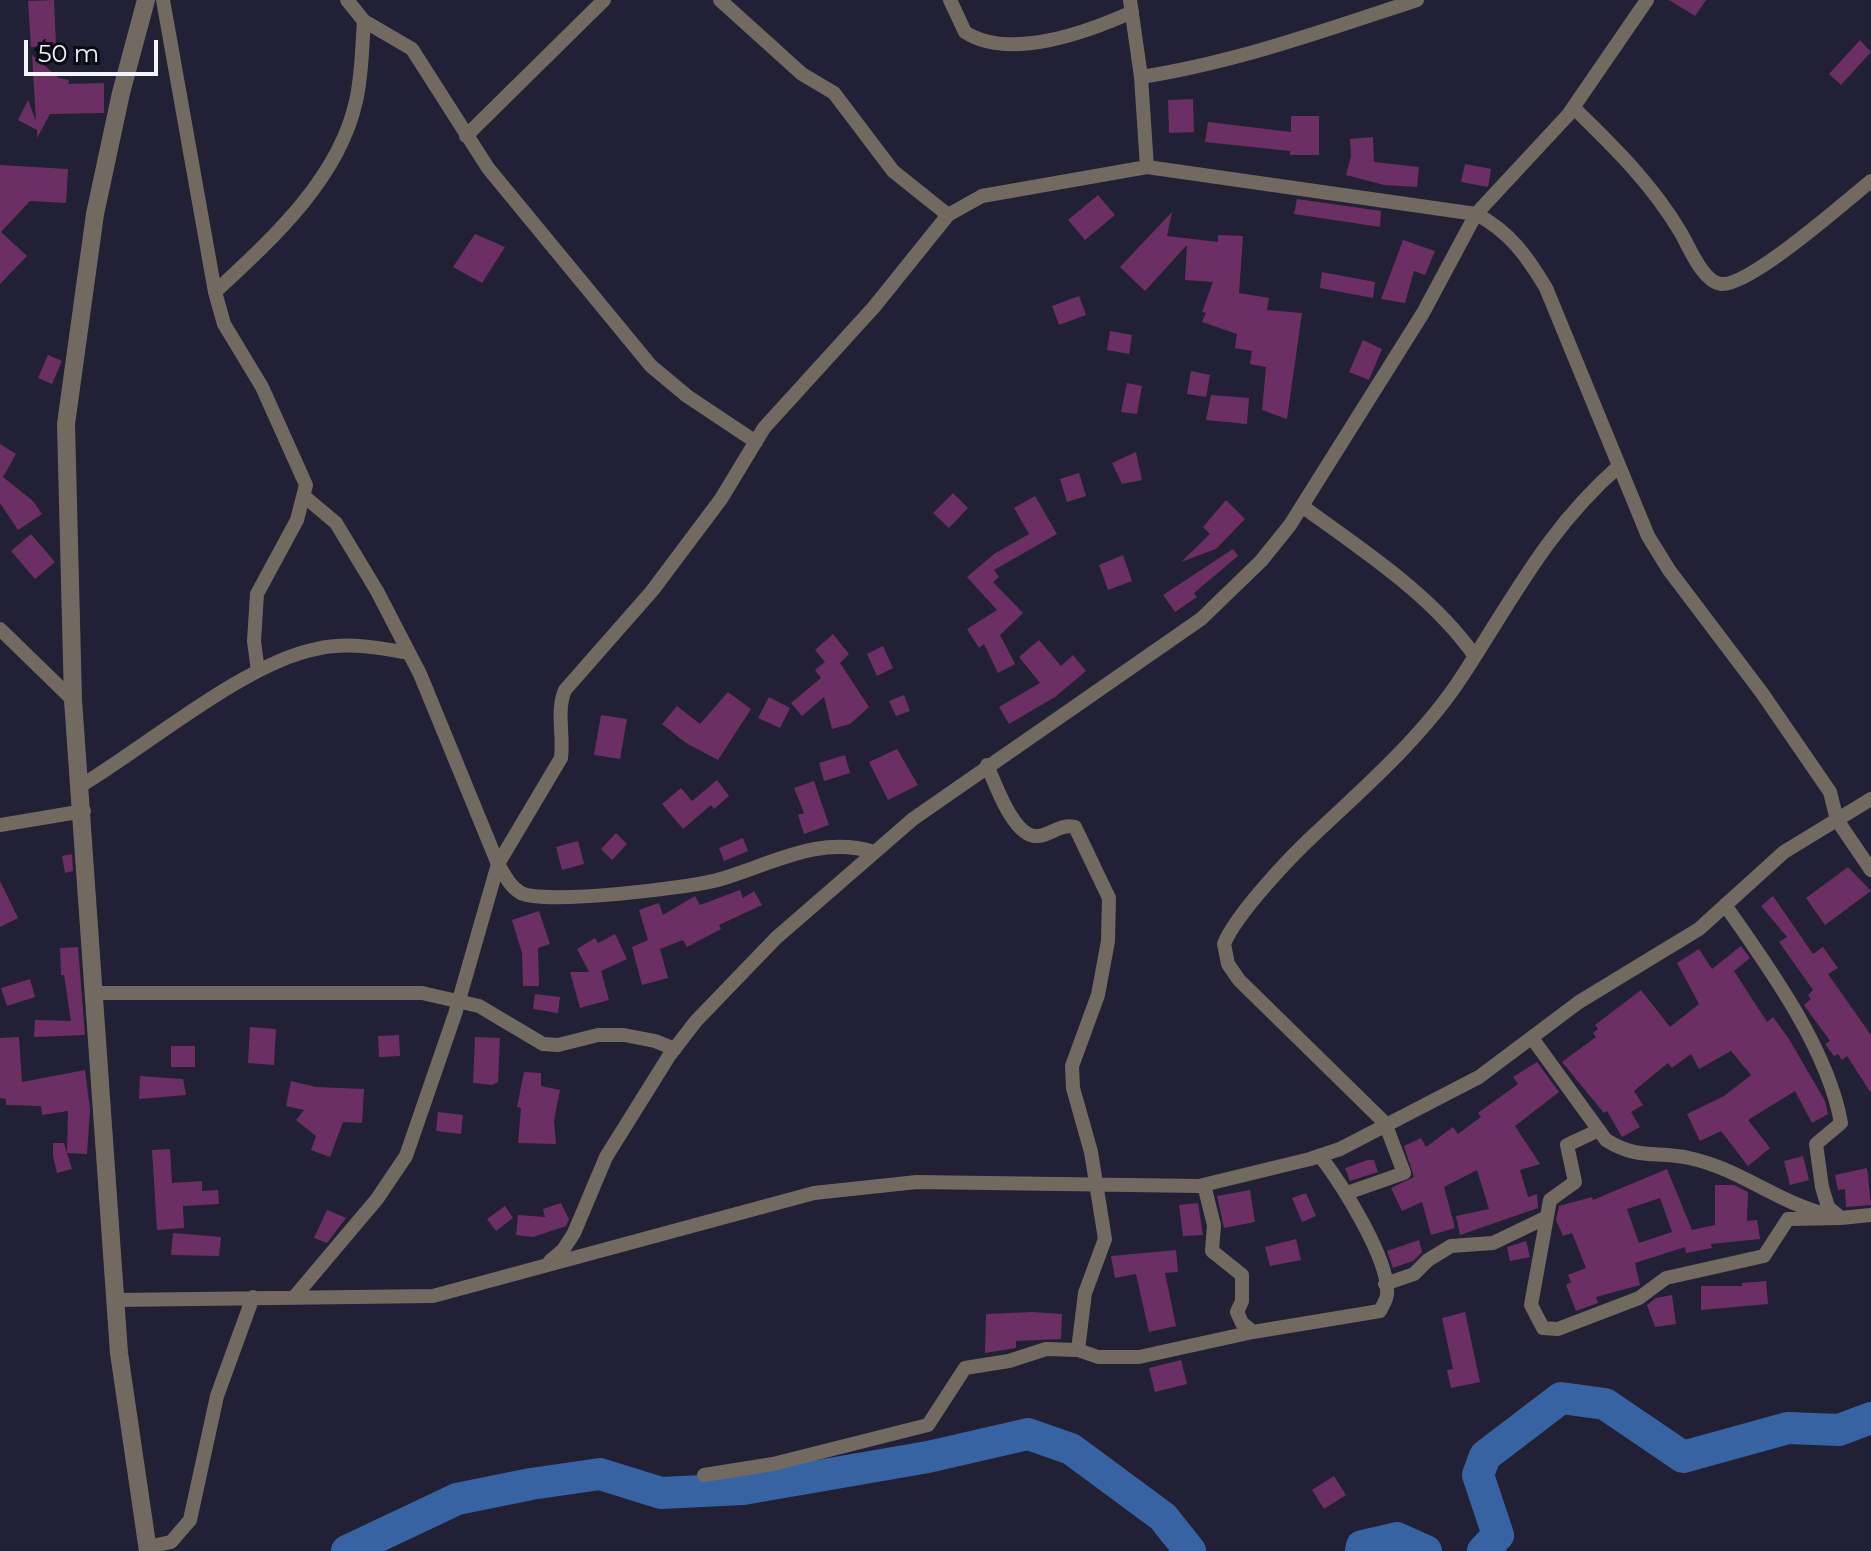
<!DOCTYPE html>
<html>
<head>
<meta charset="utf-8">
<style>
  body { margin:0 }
  #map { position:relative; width:1871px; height:1551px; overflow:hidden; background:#212035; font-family:Montserrat,sans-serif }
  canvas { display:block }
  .scale { position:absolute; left:24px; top:40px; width:134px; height:36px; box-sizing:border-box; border:4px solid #f3f3ff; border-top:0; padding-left:10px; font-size:24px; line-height:28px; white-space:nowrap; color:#f3f3ff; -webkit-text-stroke:6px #0b0b14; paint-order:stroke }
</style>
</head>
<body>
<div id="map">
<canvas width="1871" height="1551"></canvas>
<div class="scale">50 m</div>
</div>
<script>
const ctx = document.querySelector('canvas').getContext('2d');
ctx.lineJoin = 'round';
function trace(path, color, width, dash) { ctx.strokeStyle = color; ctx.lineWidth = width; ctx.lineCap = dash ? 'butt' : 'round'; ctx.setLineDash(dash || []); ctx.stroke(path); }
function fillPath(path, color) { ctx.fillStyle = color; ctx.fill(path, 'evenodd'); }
const river = new Path2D(`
  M347 1551 457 1499 531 1484 600 1474 661 1493 743 1489 928 1457 1028 1434 1071 1449 1163 1517 1190 1551
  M1361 1551 1362 1546 1397 1538 1426 1551
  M1483 1551 1498 1535 1478 1475 1485 1456 1561 1398 1605 1404 1683 1457 1788 1428 1839 1430 1871 1418`);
const building = new Path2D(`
  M54 0 56 45 31 47 28 1Z
  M1669 0H1706L1695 16Z
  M1860 40 1871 52 1841 85 1829 74Z
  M32 55 59 78 69 80 68 84 104 83V113L50 114 37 138V130L18 120 28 100 36 121Z
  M1193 99 1194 132 1169 133 1168 100Z
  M1291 116H1319V155H1290V151L1205 142 1208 122 1291 132Z
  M1373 137 1374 162 1419 167 1417 187 1384 185 1346 175 1351 156 1350 139Z
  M1465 164 1491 169 1488 187 1461 182Z
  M0 165 68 169 66 203 30 201 1 232 27 256 0 284Z
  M1098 195 1115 215 1085 240 1068 220Z
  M1297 199 1381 211 1380 227 1294 214Z
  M1172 212 1167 236 1218 242V235L1243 236 1239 293 1269 298 1267 310 1302 313 1287 419 1262 410 1266 367 1250 364 1252 351 1235 348 1237 334 1202 322 1206 313 1202 312 1213 282 1185 280 1187 245 1145 291 1120 267Z
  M475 234 505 247 482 283 453 267Z
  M1403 240 1435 251 1425 275 1414 271 1405 303 1381 299Z
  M1322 272 1375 282 1373 298 1320 288Z
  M1079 296 1086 315 1059 325 1052 306Z
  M1110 331 1132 335 1129 354 1107 350Z
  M1363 340 1382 349 1369 380 1349 372Z
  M48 355 62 361 52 384 38 378Z
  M1191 371 1210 375 1206 397 1187 394Z
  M1127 383 1142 386 1137 414 1121 412Z
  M1211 395 1249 398 1247 424 1206 420Z
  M0 444 16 454 3 477 33 501 42 514 18 530 0 503Z
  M1136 452 1142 480 1122 484 1112 463Z
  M1079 473 1086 496 1067 502 1060 479Z
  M953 493 968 508 949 528 933 513Z
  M1035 496 1057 534 994 570 999 577 993 582 1023 613 1000 635 1015 664 998 673 984 644 979 648 967 629 997 610 967 577 994 554 1029 534 1014 508Z
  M1226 500 1245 519 1216 549 1181 562 1210 534 1203 527Z
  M31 534 55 562 35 579 11 551Z
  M1233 549 1238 556 1194 593 1197 597 1175 612 1163 595Z
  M1123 555 1132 581 1108 590 1099 565Z
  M833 634 849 654 840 663 869 707 850 724 832 729 824 697 802 716 791 703 821 678 815 670 825 662 815 650Z
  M1039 640 1061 666 1073 655 1086 671 1055 697 1009 724 999 707 1040 683 1019 657Z
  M883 646 893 668 877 676 867 654Z
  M728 692 751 709 718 760 686 743 662 724 677 706 700 724Z
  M904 695 910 711 896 716 889 701Z
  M769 697 790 708 780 728 758 718Z
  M601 715 627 719 620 759 594 755Z
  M897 749 918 785 888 800 869 762Z
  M845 755 850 773 824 781 819 763Z
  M717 780 729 796 714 809 711 805 683 829 662 804 681 788 692 801Z
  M814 781 829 825 804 834 798 815 804 813 794 788Z
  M616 833 627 844 612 860 601 849Z
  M743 838 748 851 724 861 719 848Z
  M578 841 584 864 562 870 556 847Z
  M72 854 73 871 65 873 62 856Z
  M1848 867 1871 891 1825 925 1806 898Z
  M0 881 18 918 0 927Z
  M740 890 743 898 754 891 762 905 719 925 721 929 687 947 683 940 660 949 668 978 642 985 632 947 648 940 639 910 659 903 663 915 695 896 700 905Z
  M1773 896 1813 954 1823 947 1838 968 1828 974 1871 1035V1093L1847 1056 1842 1060 1838 1054 1834 1056 1825 1044 1830 1041 1804 1005 1811 999 1808 995 1813 990 1779 942 1787 937 1761 906Z
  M539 911 550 944 538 948 539 986H523L522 953 512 920Z
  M615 934 627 959 601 971 609 1000 580 1008 570 972H589L577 949 595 938 598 943Z
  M1741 946 1750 958 1734 971 1767 1022 1773 1017 1789 1039 1825 1101 1828 1114 1812 1123 1795 1091 1748 1120 1770 1148 1748 1166 1721 1131 1700 1141 1687 1114 1724 1096 1751 1075 1731 1051 1699 1069 1691 1054 1672 1068 1668 1063 1634 1091 1643 1105 1631 1112 1640 1127 1622 1137 1607 1111 1604 1113 1562 1062 1596 1037 1593 1033 1598 1029 1595 1025 1641 990 1670 1027 1699 1004 1677 963 1699 949 1712 969Z
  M78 947 85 1035 34 1037 35 1020 71 1021 64 975H61L60 948Z
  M30 979 35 997 7 1006 1 988Z
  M535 994 560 997 558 1013 533 1009Z
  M250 1027 276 1029 274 1065 248 1063Z
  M399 1035 400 1056 379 1057 378 1036Z
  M19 1037 22 1082 85 1070 90 1109 87 1154 67 1153 72 1169 57 1173 53 1156V1143H64L67 1153 68 1111 42 1115 41 1106 6 1105V1099L0 1098V1038Z
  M475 1037 500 1038 498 1082 492 1085 473 1083Z
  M171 1046H195V1067H171Z
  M1537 1062 1559 1092 1515 1126 1540 1164 1520 1170 1528 1197 1537 1194 1538 1208 1460 1235 1456 1216 1489 1209 1477 1170 1444 1187 1455 1228 1431 1235 1422 1202 1402 1211 1391 1188 1414 1177 1404 1146 1421 1138 1426 1147 1453 1127 1458 1134 1481 1117 1478 1113 1518 1084 1513 1077Z
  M524 1072 541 1073V1086L560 1090 554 1121 556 1144 518 1143 521 1108 517 1107Z
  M140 1076 183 1079 186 1095 139 1099Z
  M291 1081 316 1087 364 1089 362 1123 343 1122 330 1157 311 1150 316 1136 296 1120 304 1110 286 1106Z
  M438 1112 463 1115 461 1134 436 1131Z
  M170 1149 172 1183 202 1181V1191L218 1190 219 1204 183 1206 184 1228 157 1230 152 1150Z
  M1803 1156 1809 1180 1790 1185 1784 1161Z
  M1368 1160H1374L1378 1172 1350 1181 1345 1168Z
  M1867 1168 1871 1205 1846 1207 1845 1189 1838 1190 1835 1175Z
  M1667 1169 1692 1230 1715 1225V1185H1734L1748 1192 1747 1221 1757 1220 1760 1239 1711 1244 1712 1248 1686 1253 1685 1247 1635 1263 1640 1285 1596 1297 1598 1303 1576 1311 1566 1285 1571 1282 1568 1275 1586 1268 1572 1233 1563 1236 1556 1220 1559 1206 1592 1197 1593 1200ZM1660 1198 1672 1232 1639 1243 1627 1209Z
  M1250 1190 1255 1222 1224 1228 1217 1196Z
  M1306 1193 1316 1216 1302 1222 1292 1198Z
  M561 1203 569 1219 566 1226 533 1237 516 1235 518 1215 545 1217 543 1209Z
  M1198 1203 1203 1235 1183 1236 1179 1205Z
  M505 1206 513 1218 496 1231 487 1219Z
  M327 1210 346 1218 327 1243 314 1238Z
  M173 1233 221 1237 219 1256 171 1255Z
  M1296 1239 1301 1260 1270 1266 1265 1247Z
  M1419 1240 1422 1252 1413 1261 1393 1268 1387 1251Z
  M1526 1241 1530 1257 1510 1261 1507 1247Z
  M1176 1250 1178 1272 1165 1273 1176 1326 1149 1332 1136 1274 1115 1278 1111 1256Z
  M1766 1281 1768 1304 1701 1310V1286H1742V1283Z
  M1672 1295 1676 1324 1655 1327 1647 1305 1656 1298Z
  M1032 1312 1062 1314 1061 1339 1016 1341V1348L985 1353 986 1314Z
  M1465 1312 1480 1382 1451 1388 1447 1370 1453 1369 1442 1318Z
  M1181 1360 1187 1384 1155 1392 1149 1368Z
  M1334 1476 1346 1495 1324 1509 1312 1490Z`);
const minor = new Path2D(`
  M163 0 215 292 224 324 262 387 306 485 297 520 257 594 254 641 258 671
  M347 0 364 21 412 49 488 168 651 366 687 396 756 442
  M720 0 802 74 834 93 893 171 948 215
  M950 0 965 32C1009 61 1088 32 1132 12
  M1130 0 1141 77 1147 167
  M1141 77C1237 62 1326 30 1417 0
  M1574 108C1614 147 1652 184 1681 233 1689 247 1703 282 1721 284 1749 287 1845 202 1871 181
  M466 136 604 0
  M215 292C271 240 339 179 356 101 362 75 362 47 364 21
  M305 497 336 523 377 591 420 674 498 864C504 874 510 887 521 893 544 905 692 888 721 879 772 864 819 835 874 852
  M1302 506C1362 550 1431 594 1474 655
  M0 629 73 700
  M987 765C995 783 1014 839 1038 836 1051 835 1061 823 1075 827L1109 898 1108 941 1098 995 1072 1066 1073 1088 1091 1152 1105 1239 1085 1293 1078 1350
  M82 785C147 746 245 663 316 649 347 642 377 647 408 653
  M0 825 84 811
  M1725 905C1768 966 1828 1049 1841 1123L1816 1144 1822 1187 1828 1207 1841 1218 1871 1215
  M95 993H422L479 1006 543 1044 558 1045 598 1035H624L655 1041 675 1049
  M1532 1038 1606 1140C1638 1160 1656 1151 1689 1158 1738 1168 1777 1202 1825 1214
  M1599 1130 1567 1145 1575 1182 1550 1200 1531 1305 1543 1328 1558 1329 1639 1298 1666 1278 1764 1256 1788 1219 1841 1218
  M1204 1185 1214 1225 1212 1251 1242 1275V1301L1237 1312 1242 1323 1253 1332
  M1347 1193 1404 1173 1385 1123 1239 980 1228 964 1224 944C1236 914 1291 856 1316 833 1366 786 1423 736 1461 678 1513 599 1546 530 1619 466
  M550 1261 563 1250 574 1233 606 1157 669 1056 696 1021 776 938 913 819 1201 619 1261 561 1290 525 1423 313 1476 214 1568 115 1647 0
  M1385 1284 1414 1274 1428 1260 1451 1246 1493 1243 1545 1218
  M296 1295 377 1199 406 1156 455 1014 498 864 561 758C564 735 556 711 565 690L652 591 721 499 764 428 874 307 948 215 982 196 1147 167 1476 214C1509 231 1527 256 1546 288L1648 536 1669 570 1762 693 1830 792 1837 820 1871 870
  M116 1300 433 1296 814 1193 917 1182 1199 1186 1310 1159 1340 1149 1479 1077 1579 1002 1699 929 1784 852 1871 799
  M704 1475 773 1464 928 1425 965 1368 1009 1361 1046 1349 1078 1350 1098 1357H1139L1253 1332 1380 1311C1382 1307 1387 1299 1387 1294 1390 1260 1341 1183 1320 1156
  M147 1547 171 1542 190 1520 217 1396 253 1297`);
const tertiary = new Path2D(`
  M146 0 121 93 95 214 66 424 73 700 119 1353 148 1551`);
trace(river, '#3863a2', 32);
fillPath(building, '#6c2f64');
trace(minor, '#726a61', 14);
trace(tertiary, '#726a61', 18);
</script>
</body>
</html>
